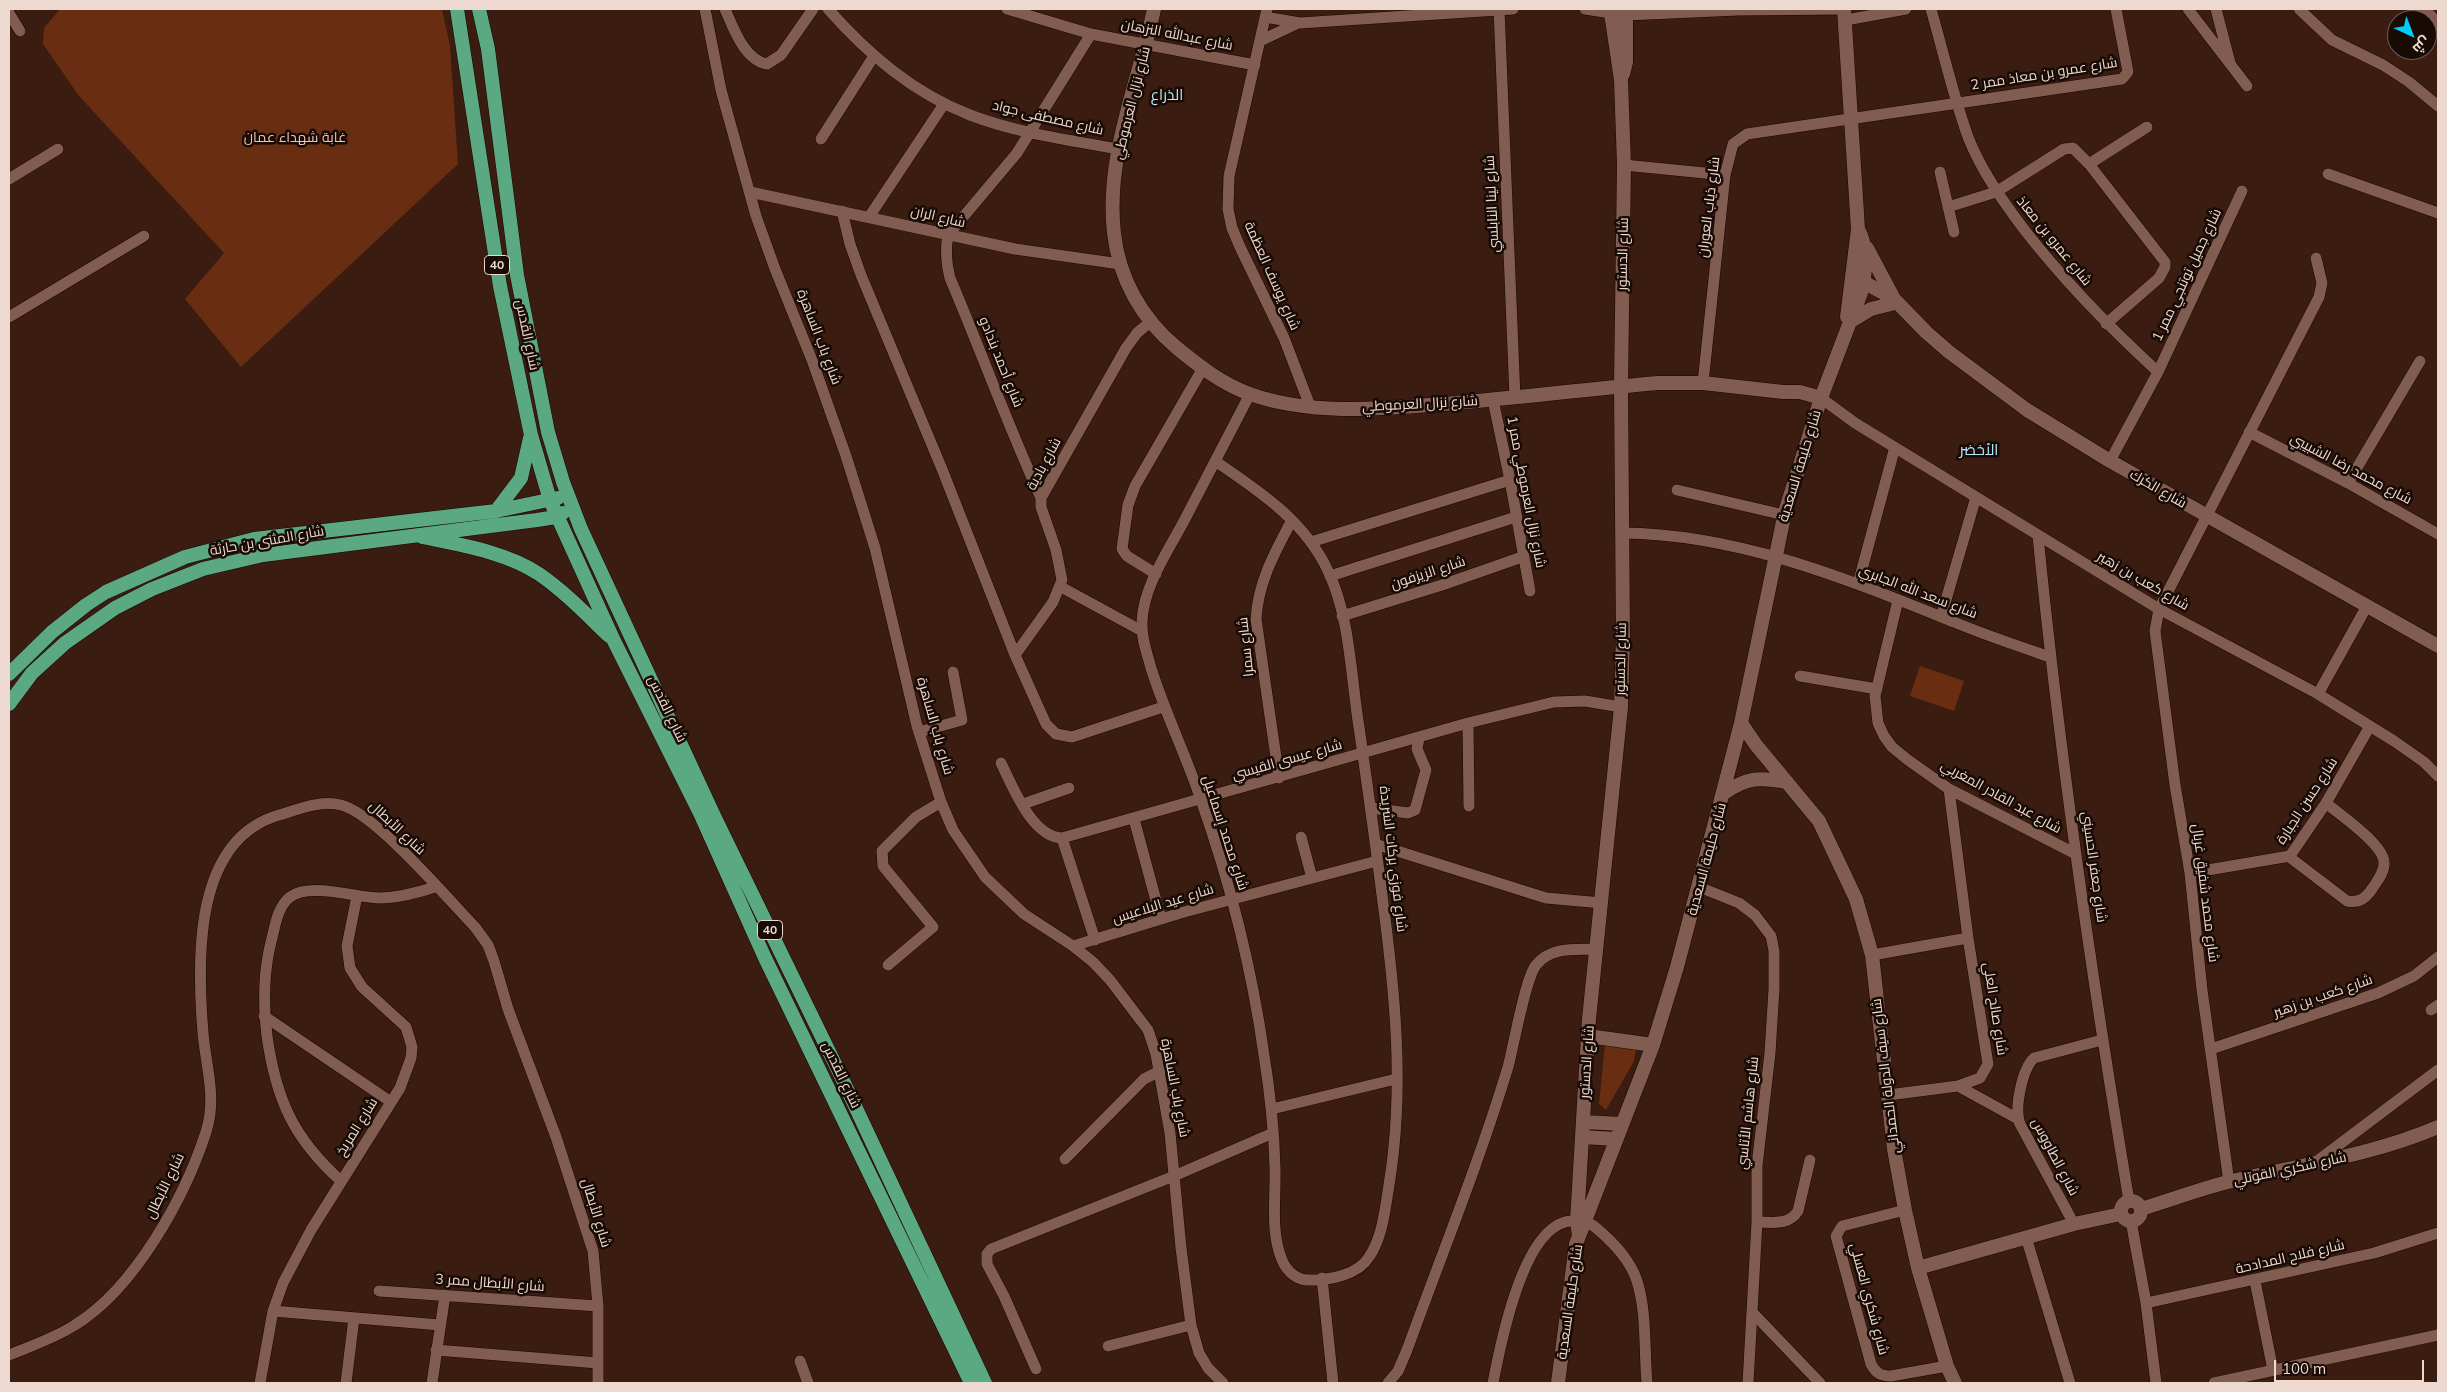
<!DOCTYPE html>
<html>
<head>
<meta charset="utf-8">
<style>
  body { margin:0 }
  #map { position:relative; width:2447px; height:1392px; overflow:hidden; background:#3a1c11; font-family:Mulish,Cairo,sans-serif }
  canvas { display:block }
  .frame { position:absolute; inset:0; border:10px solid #eed9d1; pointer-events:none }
  .north { position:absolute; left:2387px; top:10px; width:50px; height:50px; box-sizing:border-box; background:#180b06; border:1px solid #6e5d57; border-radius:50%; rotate:137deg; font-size:14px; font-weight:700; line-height:20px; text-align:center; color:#eed9d1 }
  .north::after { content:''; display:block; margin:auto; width:18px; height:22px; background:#01cbf9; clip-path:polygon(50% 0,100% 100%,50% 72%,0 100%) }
  .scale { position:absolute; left:2274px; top:1360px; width:150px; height:22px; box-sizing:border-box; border:2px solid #eed9d1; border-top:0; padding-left:6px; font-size:15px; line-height:18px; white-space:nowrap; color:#eed9d1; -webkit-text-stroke:4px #180b06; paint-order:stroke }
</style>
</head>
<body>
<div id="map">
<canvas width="2447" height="1392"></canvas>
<div class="frame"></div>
<div class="north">ش</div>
<div class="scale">100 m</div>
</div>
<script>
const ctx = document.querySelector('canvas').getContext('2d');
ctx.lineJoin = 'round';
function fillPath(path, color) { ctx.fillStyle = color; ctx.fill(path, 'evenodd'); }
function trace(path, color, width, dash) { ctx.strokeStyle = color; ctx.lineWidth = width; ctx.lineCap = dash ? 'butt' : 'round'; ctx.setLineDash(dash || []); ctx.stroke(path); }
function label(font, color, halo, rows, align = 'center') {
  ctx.font = font + ' Mulish,Cairo,sans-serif'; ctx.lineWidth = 5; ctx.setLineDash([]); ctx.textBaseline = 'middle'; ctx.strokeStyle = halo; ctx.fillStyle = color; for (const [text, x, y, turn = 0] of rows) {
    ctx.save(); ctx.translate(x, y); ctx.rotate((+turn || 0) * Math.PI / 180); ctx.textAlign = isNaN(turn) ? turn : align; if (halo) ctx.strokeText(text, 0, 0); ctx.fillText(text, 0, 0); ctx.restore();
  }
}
const green = new Path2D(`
  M60 9H442L450 46 458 164 241 367 185 299 224 253 79 96 43 44 44 28Z
  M1920 666 1964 681 1954 711 1910 696Z
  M1605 1044 1636 1050 1634 1061 1606 1110 1599 1104Z`);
const minor = new Path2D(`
  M705 9 721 90 756 216 775 269 812 360 846 456 875 548 917 726 941 802 953 830 985 877 1024 914 1073 946 1093 962 1110 980 1148 1030 1156 1054 1170 1133 1181 1248 1191 1325 1199 1353 1208 1368 1223 1383
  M725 9C733 27 744 60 767 64L781 55 813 9
  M828 9C868 54 913 93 970 115 1017 133 1069 140 1118 149
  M1007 9 1091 34 1255 65
  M1267 9 1229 176 1228 209 1232 228 1240 247 1284 338 1310 406
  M1499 9 1515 398
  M1585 9 1611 13
  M1931 9C1943 51 1953 95 1968 137 1981 170 2002 200 2023 228 2064 281 2109 327 2158 372L2110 461
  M2188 9 2247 86
  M2216 9 2230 63
  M2299 9 2332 40 2383 65 2409 82 2438 106
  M9 13 20 31
  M1626 15 1738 10 1844 9
  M1265 17 1300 23 1513 9
  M1846 20 1906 9
  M1260 41 1298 23
  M821 139 874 56
  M2089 164 2147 127
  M1624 165 1725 175
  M1940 172 1954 232
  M2328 174 2438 213
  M9 179 58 149
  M750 192 1015 249 1120 264
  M1948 207 1996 192 2064 149 2073 148 2089 164 2165 262V267L2159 278 2106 324
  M842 211 850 244 861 275 942 469 1015 655 1046 724 1056 734 1072 737 1163 707
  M869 217 944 104
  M9 317 144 236
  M2158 372 2242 191
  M1703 383 1725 175 1733 144 1747 134 2122 79 2128 72 2116 9
  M1821 398 1855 423 2159 609 2318 694 2394 741 2424 762 2438 776
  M1493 400 1510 480 1530 591
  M2249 432 2348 483 2438 534
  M1215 461C1259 491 1305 521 1328 571 1350 616 1351 678 1359 727 1367 783 1375 839 1382 895 1395 991 1405 1088 1389 1185 1385 1209 1383 1236 1369 1257 1358 1275 1330 1280 1310 1280 1298 1281 1287 1272 1282 1260 1270 1231 1276 1198 1275 1167 1274 1130 1270 1092 1264 1055 1252 970 1230 882 1201 800 1186 755 1165 713 1151 668 1147 653 1141 638 1142 622 1143 586 1169 550 1185 519 1207 477 1228 436 1250 394
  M2348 483 2420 361
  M1677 490 1784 515
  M1041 498C1008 426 981 351 950 278 946 263 945 251 948 235L1017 153 1091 34
  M1622 533C1739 534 1847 579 1954 622 1985 635 2018 646 2050 657
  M2038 536C2060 759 2092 980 2129 1201
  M1311 542 1510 480
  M1156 574 1127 556 1122 549 1128 505 1135 486 1203 368
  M1330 576 1516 517
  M1858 584 1895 447
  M1061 587 1142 631
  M1898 600 1875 696 1878 723 1884 736 1892 747 1908 760 1949 789 2076 854
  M1342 616 1442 585 1522 557
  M1941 617 1976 497
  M1015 655 1053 602 1062 580 1056 550 1041 507V498L1126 348 1137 333 1150 322
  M1800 676 1877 689
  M2318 694 2367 606
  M1468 723 1469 806
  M919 732 962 720 953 672
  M1001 763C1013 787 1032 837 1062 838L1468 723 1554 702 1585 701 1621 707
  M1279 778 1256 619C1258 582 1275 552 1292 520
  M1023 804 1069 788
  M1371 808 1408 813 1415 810 1426 770 1417 749 1419 738
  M1134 819 1161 919
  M1301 837 1312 878
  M1062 838 1095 940
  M1375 844 1546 898 1602 903
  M2288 856 2347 901C2359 903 2365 899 2372 889 2377 881 2385 872 2384 862 2383 844 2340 815 2326 803
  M2190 873 2290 856 2326 803 2370 726
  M1699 887 1739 903 1755 915 1771 936 1774 951V989L1770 1053 1757 1166V1222L1748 1383
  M1073 946 1184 912 1377 861
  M1872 955 1968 938
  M888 965 933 927 883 866 882 851 916 817 941 802
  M2431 1010 2438 1005
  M264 1016 391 1102
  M2211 1049 2378 993 2414 976 2438 957
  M1958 1086 2018 1119
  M1888 1095 1958 1086 1980 1078 1988 1064 1968 938 1949 789
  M1272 1109 1396 1079
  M1065 1159 1144 1079 1160 1071
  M2316 1162 2438 1070
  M341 1181C293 1138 276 1099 267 1036 263 1003 263 974 271 942 275 927 277 907 290 897 311 882 356 898 380 898 399 898 417 892 436 887
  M2229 1182 2202 990 2190 873 2175 785 2155 631 2159 609 2319 297 2322 283 2316 258
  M1905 1210 1842 1226 1836 1236 1871 1364C1876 1373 1880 1376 1891 1376L1947 1366
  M2131 1221 2146 1303 2156 1383
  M1757 1222C1773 1222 1788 1226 1798 1211L1810 1160
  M2074 1224 2020 1124C2014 1109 2022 1069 2034 1058L2102 1040
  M2026 1237 2070 1383
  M1322 1278 1333 1383
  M2255 1281 2273 1370
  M379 1291 598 1306
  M2146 1303 2374 1253 2438 1233
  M273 1311 440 1325
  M1753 1313 1820 1383
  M1108 1346 1191 1325
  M436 1350 598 1363
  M9 1355C31 1346 55 1338 75 1325 135 1288 185 1197 206 1132 217 1098 206 1067 203 1033 197 960 193 840 279 815 299 809 321 800 341 805 375 813 448 899 475 927L488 945 494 961 508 1009 556 1137 593 1251 598 1306V1383
  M800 1361 808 1383
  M1036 1369 1004 1296 987 1264V1254L991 1249 1174 1176 1273 1133
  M260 1383 273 1311 283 1283 311 1230 400 1088 411 1058 412 1047 406 1027 362 987 350 968 347 946 357 896
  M346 1383 354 1318
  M432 1383 445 1295
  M1388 1383 1398 1371 1407 1350C1441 1256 1479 1163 1508 1067 1514 1045 1525 979 1536 965 1551 946 1575 950 1596 949
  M1493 1383C1500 1346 1524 1219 1574 1221 1582 1221 1589 1222 1595 1227 1612 1241 1630 1259 1637 1281 1647 1313 1644 1350 1647 1383
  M2214 1383 2438 1335`);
const tertiary = new Path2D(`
  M1154 9C1139 82 1105 157 1114 233 1119 279 1142 319 1177 348 1199 366 1222 384 1250 394 1314 417 1389 408 1456 403 1523 397 1590 389 1658 383H1703L1783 392H1800L1821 398
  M1844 9 1858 229 1847 317
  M1623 74 1626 62V15
  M1867 248 1892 295
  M1852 276 1893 298 1926 332 1949 352 2027 410 2110 461 2438 646
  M1851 321 1871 309 1891 304
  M1741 723 1756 745 1819 821 1856 899 1872 955 1894 1149 1905 1210 1918 1268 1947 1366 1955 1383
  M1724 793C1747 777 1760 777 1787 782
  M1588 1036 1653 1045
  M1583 1122 1622 1124
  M1582 1137 1616 1139
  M2121 1211a10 10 0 1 1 20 0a10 10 0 1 1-20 0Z
  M2141 1209C2171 1200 2202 1188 2232 1181 2301 1165 2373 1155 2438 1127
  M1579 1236 1577 1221 1589 1019 1621 707 1623 636 1621 386 1624 165 1621 80 1611 13
  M1918 1268 2074 1224 2121 1214
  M1558 1383 1576 1244 1653 1045 1677 967 1741 723 1785 512 1821 398 1861 293C1866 274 1868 246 1858 229`);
const secondary = new Path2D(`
  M1610 9 1611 13 1626 15V9
  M2422 9 2438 25`);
const trunk = new Path2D(`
  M457 9 500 286 531 435 550 500 614 641 699 811 765 958 971 1383
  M479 9 488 49 517 275 548 432 563 482 581 529 715 818 839 1072 985 1383
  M496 511 521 478 530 438
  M422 537C461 545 506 552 539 574 565 592 586 614 609 636
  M9 674 52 632 86 605 106 592 185 557 254 539 496 511 558 498
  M9 704 32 673 65 643 115 608 152 589 203 569 263 555 537 520 556 517 563 513`);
const shields = [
  [497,265,25],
  [770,930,25]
];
const shieldNames = [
  ["40",497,265],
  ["40",770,930]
];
const streetNames = [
  ["شارع عبدالله النزهان",1177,35,11],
  ["شارع عمرو بن معاذ ممر 2",2044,74,-9],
  ["شارع نزال العرموطي",1132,103,-76],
  ["شارع مصطفى جواد",1048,118,13],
  ["شارع لينا النابلسي",1492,204,-93],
  ["شارع ذياب العوران",1709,207,-83],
  ["شارع الران",938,217,13],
  ["شارع عمرو بن معاذ",2054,241,51],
  ["شارع الدستور",1623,254,-89],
  ["شارع جميل توتنجي ممر 1",2187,275,-65],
  ["شارع يوسف العظمة",1272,276,66],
  ["شارع القدس",527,335,78],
  ["شارع باب الساهرة",819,337,69],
  ["شارع أحمد بندادو",1001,362,68],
  ["شارع نزال العرموطي",1420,404,-3],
  ["شارع بادية",1044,464,-62],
  ["شارع حليمة السعدية",1800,466,-73],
  ["شارع محمد رضا الشبيبي",2351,469,28],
  ["شارع الكرك",2158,489,30],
  ["شارع نزال العرموطي ممر 1",1526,492,79],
  ["شارع المثنى بن حارثة",267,541,-10],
  ["شارع الزيزفون",1428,573,-18],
  ["شارع كعب بن زهير",2143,581,30],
  ["شارع سعد الله الجابري",1918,592,21],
  ["شارع سمرا",1246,647,-96],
  ["شارع الدستور",1621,659,-89],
  ["شارع القدس",667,709,64],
  ["شارع باب الساهرة",935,726,74],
  ["شارع عيسى القيسي",1287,760,-16],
  ["شارع عبد القادر المغربي",2001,797,29],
  ["شارع حسن الجبارة",2307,801,-57],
  ["شارع الأبطال",397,828,43],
  ["شارع محمد إسماعيل",1225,833,72],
  ["شارع فوزي بركات الشريدة",1393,859,83],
  ["شارع حليمة السعدية",1707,859,-75],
  ["شارع جعفر الحسيني",2094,867,82],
  ["شارع محمد شفيق غربال",2205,893,83],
  ["شارع عيد البلاعيس",1163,904,-17],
  ["شارع كعب بن زهير",2323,996,-19],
  ["شارع صالح العلي",1995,1009,81],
  ["شارع الدستور",1587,1062,-86],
  ["شارع القدس",841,1075,64],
  ["شارع سيف الدولة الحمداني",1886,1076,-97],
  ["شارع باب الساهرة",1175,1088,79],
  ["شارع هاشم الأتاسي",1748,1113,-84],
  ["شارع المريخ",357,1127,-58],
  ["شارع الطاووس",2055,1157,62],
  ["شارع شكري القوتلي",2290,1169,-12],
  ["شارع الأبطال",165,1186,-64],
  ["شارع الأبطال",596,1213,73],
  ["شارع فلاح المدادحة",2290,1257,-13],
  ["شارع الأبطال ممر 3",490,1283,4],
  ["شارع شكري العسلي",1869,1299,75],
  ["شارع حليمة السعدية",1570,1302,-82]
];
const parkNames = [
  ["غابة شهداء عمان",295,138]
];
const neighbourhoodNames = [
  ["الذراع",1167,95],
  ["الأخضر",1979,450]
];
fillPath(green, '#692d12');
trace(minor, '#1f0500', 12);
trace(tertiary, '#1f0500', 15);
trace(secondary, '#1f0500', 15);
trace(trunk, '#1f0500', 15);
trace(minor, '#805d50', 11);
trace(tertiary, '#805d50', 14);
trace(secondary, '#805d50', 14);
trace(trunk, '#5ba982', 14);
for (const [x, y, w] of shields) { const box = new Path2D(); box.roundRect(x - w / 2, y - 9.5, w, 19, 4); ctx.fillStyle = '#180b06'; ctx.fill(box); trace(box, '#eed9d1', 1); }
label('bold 12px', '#eed9d1', null, shieldNames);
label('14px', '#eed9d1', '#180b06', streetNames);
label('14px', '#f6c3b0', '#180b06', parkNames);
label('15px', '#b4e9fc', '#180b06', neighbourhoodNames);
</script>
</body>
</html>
